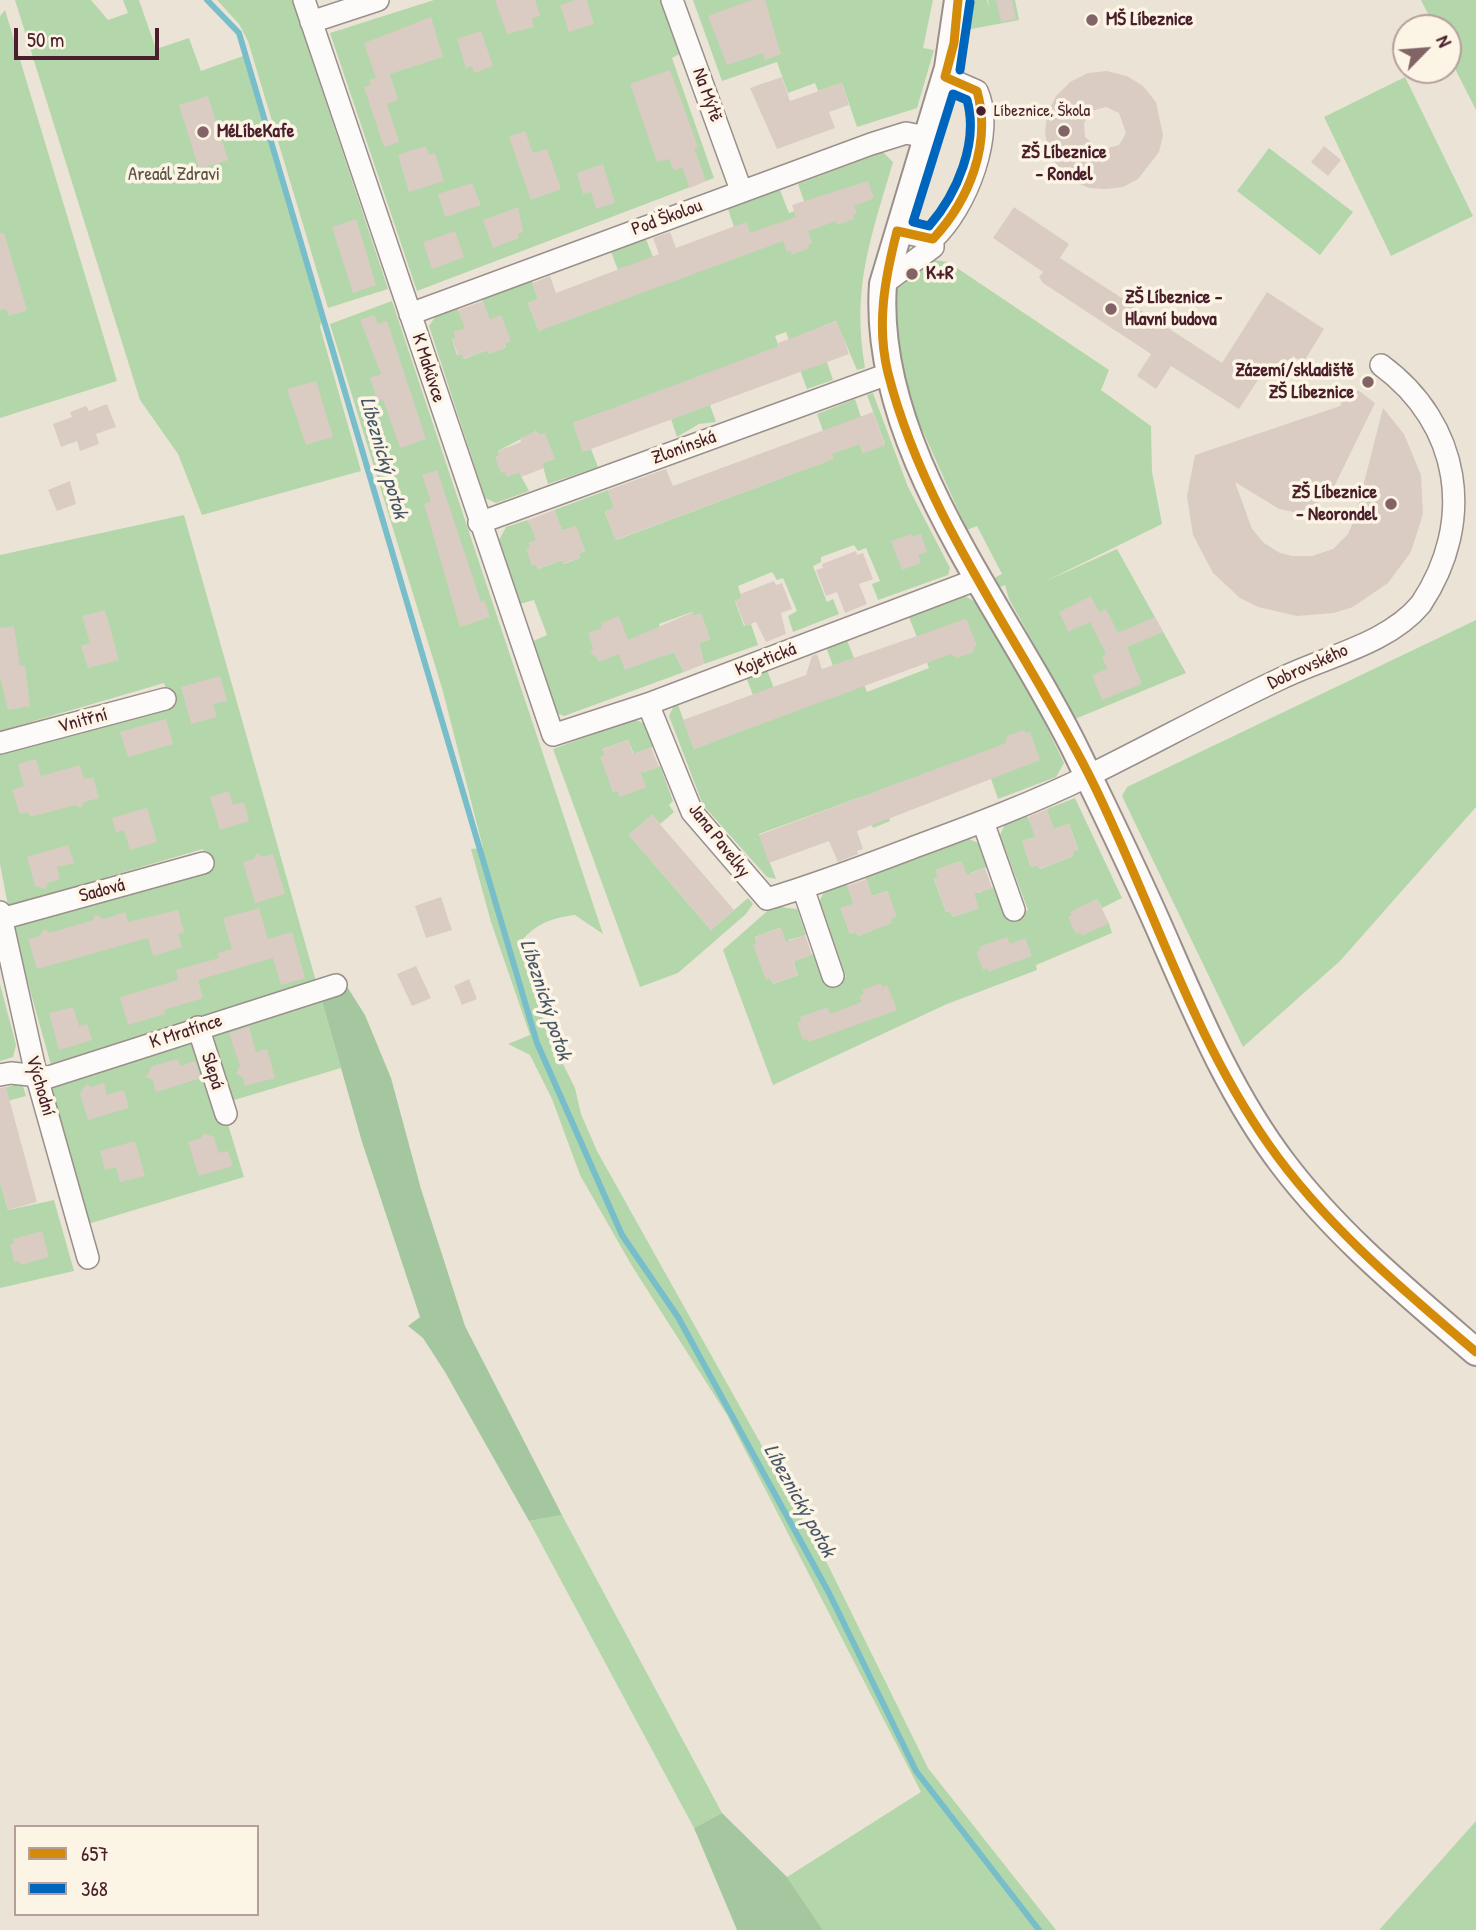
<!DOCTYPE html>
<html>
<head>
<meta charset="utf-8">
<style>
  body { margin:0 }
  #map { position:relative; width:1476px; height:1930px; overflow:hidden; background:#ebe4d6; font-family:"Patrick Hand",sans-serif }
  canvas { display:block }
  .legend { position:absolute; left:14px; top:1825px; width:245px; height:91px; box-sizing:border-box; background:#fcf5e5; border:2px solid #b59f9b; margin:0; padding:9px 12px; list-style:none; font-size:21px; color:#4a1f2b }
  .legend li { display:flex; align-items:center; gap:14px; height:35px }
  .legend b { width:35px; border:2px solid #b59f9b }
  .north { position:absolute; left:1392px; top:14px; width:70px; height:70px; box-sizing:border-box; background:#fcf5e5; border:2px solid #b59f9b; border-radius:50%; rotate:65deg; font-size:19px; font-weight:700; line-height:28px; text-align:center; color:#4a1f2b }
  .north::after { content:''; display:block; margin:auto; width:24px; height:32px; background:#826467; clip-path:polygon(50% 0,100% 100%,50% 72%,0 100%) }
  .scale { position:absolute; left:14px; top:28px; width:145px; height:32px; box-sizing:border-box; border:4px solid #4a1f2b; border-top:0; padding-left:9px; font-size:21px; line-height:24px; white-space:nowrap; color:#4a1f2b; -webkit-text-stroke:5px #fcf5e5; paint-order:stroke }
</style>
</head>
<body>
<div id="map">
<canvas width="1476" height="1930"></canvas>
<ul class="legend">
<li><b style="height:9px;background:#d48b09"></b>657</li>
<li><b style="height:9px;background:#0065bd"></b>368</li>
</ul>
<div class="north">N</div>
<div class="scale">50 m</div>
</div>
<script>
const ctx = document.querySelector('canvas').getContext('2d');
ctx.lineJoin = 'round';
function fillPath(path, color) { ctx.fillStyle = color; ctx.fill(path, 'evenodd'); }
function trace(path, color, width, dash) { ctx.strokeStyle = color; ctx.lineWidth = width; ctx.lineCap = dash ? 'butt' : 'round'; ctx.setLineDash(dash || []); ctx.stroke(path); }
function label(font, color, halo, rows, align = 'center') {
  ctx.font = font + ' "Patrick Hand",sans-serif'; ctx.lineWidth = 7; ctx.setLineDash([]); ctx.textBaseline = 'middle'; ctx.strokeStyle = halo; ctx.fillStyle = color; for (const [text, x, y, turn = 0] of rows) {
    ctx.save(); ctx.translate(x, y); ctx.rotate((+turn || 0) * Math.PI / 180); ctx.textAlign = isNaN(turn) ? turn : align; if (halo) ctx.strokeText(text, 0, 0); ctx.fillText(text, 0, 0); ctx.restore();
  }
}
const green = new Path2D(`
  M15 0H91L108 20 128 13 123 0H139L156 49 189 38 201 71 243 56 322 318 320 327 361 471 202 515 178 454 140 400Z
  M217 0H292L388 289 328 308 248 41 239 24Z
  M434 0H666L685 51 672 58 714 178 417 291 330 33Z
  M693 0H933L923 48 934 50 917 108 857 127 842 83 818 91 815 83 788 93 777 62 722 81Z
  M967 0H987L989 8 988 0H1015L1019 20 966 30Z
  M1421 0H1476V110L1448 55V28H1435Z
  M5 10 117 381 0 418V16Z
  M1405 77 1473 216 1391 256 1324 117Z
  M1269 148 1353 212 1320 255 1237 191Z
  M883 152 893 162C871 238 851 287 865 368L857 370 836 321 816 329 833 380 807 389 786 332 775 336 779 347 710 405 716 422 699 424 677 437 671 419 603 412 573 423 583 451 591 449 598 467 548 484 542 463 554 459 536 431 498 451 508 476 519 472 529 491 496 503 485 498 429 326 435 317 457 308 466 328 454 332 456 338 452 339 457 355 462 354 464 359 487 350 489 354 506 347 489 320 482 299 532 281 538 299 528 303 539 331 626 266 618 270 611 252 646 239 653 257 757 251 746 223 734 227 728 209 780 190 789 213 806 207 798 184Z
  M934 260 948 262 1109 370 1101 390 1151 426 1152 472 1162 524 1044 582 1117 549 1186 673 1075 719 1009 599 1005 585 996 589 990 580 1002 574 977 526 967 530 897 373 890 295 897 283 901 286Z
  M392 301 603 934 575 915C553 918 539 922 523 939L527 963 546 1030 575 1088 581 1114 597 1151 823 1555 928 1768 1056 1930H823L787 1877 921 1792 727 1415 632 1266 580 1175 552 1099 530 1055 508 1044 530 1035 491 922 471 849 483 848 442 688 330 324Z
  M873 393 908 487 950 568 948 575 878 600 872 584 880 581 866 548 858 551 854 545 821 557V562L813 566 827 602 833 599 839 614 793 632 788 616 797 611 783 578 777 580 772 572 738 586 742 598 735 601 744 626 751 624 758 645 704 664 699 643 710 639 701 614 694 616 692 612 659 624 660 628 653 631 663 656 674 652 684 672 564 716 554 712 531 642 547 635 534 600 520 604 499 540 506 527 528 520 538 539 530 548 532 565 536 564 538 569 562 560 564 564 580 558 578 554 585 551 575 526 562 531 554 510 608 490 614 508 605 512 616 540 833 459 817 414 855 399 861 417 860 444 863 453 885 444 867 395Z
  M184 515 317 985 51 1065 12 926 209 868 203 849 8 906 0 864V751L170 702 164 683 0 731V555Z
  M965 596 976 602 1041 715 1064 763 1056 777 998 799 982 753 880 790 890 821 873 828 861 797 759 834 776 879 767 877 703 805 669 716 675 703 677 702 694 749 743 730 753 695 746 677 767 670 784 715 843 693 826 647 847 640 867 692 929 668 909 617Z
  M1476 620V807L1340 961 1243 1047 1122 796 1127 787Z
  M634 719 645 724 653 747 637 753 635 757 628 740 603 749 605 756 601 757 613 792 617 790 620 796 646 787 639 771 644 772 660 766 673 801 669 805 674 812 660 824 652 815 629 835 711 930 748 898 753 904 746 914 678 973 640 987 553 749Z
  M1075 798 1122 898 1102 908 1097 899 1071 912 1082 935 1109 923 1112 933 1036 965 1037 970 947 1004 773 1085 723 950 773 906 797 909 806 935 789 940 787 945 780 928 755 937 766 979 770 978 773 984 798 975 792 958 797 960 813 954 825 985 846 977 819 902 825 890 846 883 856 903 841 909 850 934 856 932 858 936 891 923 890 919 896 916 887 891 869 897 865 876 967 838 978 843 987 867 971 873 968 878 961 861 936 870 938 877 934 879 946 912 950 911 953 917 978 908 973 891 978 893 993 887 1006 918 1028 910 1000 835 1005 824 1027 816 1038 836 1022 841 1031 867 1038 865 1040 869 1073 856 1072 852 1078 849 1069 824 1051 830 1047 809Z
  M0 984 16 1045 13 1057 0 1061Z
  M320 994 341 1068 231 1101 211 1027Z
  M193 1043 216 1120 226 1118 244 1177 88 1224 50 1085Z
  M22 1083 26 1096 0 1103V1089Z
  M0 1182 8 1210 54 1200 74 1271 0 1288Z
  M562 1515 722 1813 694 1828 529 1521Z
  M1476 1821V1930H1379Z`);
const forest = new Path2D(`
  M346 985 365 1015 391 1078 421 1189 465 1326 562 1515 529 1521 445 1372 423 1338 408 1326 420 1317 362 1142 320 994Z
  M722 1813 787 1877 823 1930H737L694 1828Z`);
const stream = new Path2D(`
  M207 0 239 33 537 1043 622 1235 678 1317 829 1593 916 1771 1039 1930`);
const building = new Path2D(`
  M495 0H535L540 16 532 18 534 27 507 34Z
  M576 0H587L594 24 569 32 560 5Z
  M752 0H765L781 54 765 60 763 53 727 65 708 16Z
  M996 0H1012L1016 19 1001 22Z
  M431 17 443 57 390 74 398 100 387 104 399 142 384 147 364 87 371 85 369 80 376 78 364 43Z
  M481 31 493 66 474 73 472 66 466 68 457 39Z
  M670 70 698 147 694 148 706 181 690 188 682 167 674 171 669 159 657 162 630 84Z
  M1107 71 1127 76 1143 86 1156 102 1163 135 1159 152 1138 179 1123 187 1106 189 1089 188 1073 181 1060 170 1049 153 1045 133 1047 114 1056 96 1070 82 1088 73ZM1106 107 1119 113 1126 133 1119 145 1100 150 1085 137 1084 123 1092 111Z
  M782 77 790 101 842 83 849 105 829 112 835 128 777 149 750 88Z
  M208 96 228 160 199 169 179 105Z
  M525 131 533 153 547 149 561 189 531 200 509 137Z
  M426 146 429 155 435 153 444 181 409 192 398 155Z
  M1324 146 1341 160 1328 176 1311 162Z
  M603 164 615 203 596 209 591 192 583 194 577 173Z
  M868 181 874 198 854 206 857 213 853 215 854 219 837 225 836 221 808 231 812 243 808 244 809 248 792 255 791 251 787 252 783 241 539 331 528 303 538 299 533 283 550 276 556 293 659 254 653 238 670 232 676 248 746 222 750 233 796 217 792 205Z
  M472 183 481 205 445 217 438 194Z
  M518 207 523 232 518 234 519 238 493 248 483 220Z
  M1014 207 1069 244 1060 258 1222 363 1267 292 1324 329 1303 363 1293 356 1279 378 1265 369 1239 409 1171 366 1156 389 1137 376 1151 354 1043 283 1039 277 1043 272 993 238Z
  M356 219 376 285 353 293 332 227Z
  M455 231 464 257 432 269 423 242Z
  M0 233H4L27 310 9 316 6 309 0 310Z
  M483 301 490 319 501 315 511 341 504 344 506 348 489 354 487 350 463 359 462 354 458 355 452 339 456 338 454 332 465 328 458 310Z
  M374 315 378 324 387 321 426 439 400 448 383 399 378 401 370 378 381 374 360 320Z
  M837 321 849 354 583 452 573 423 779 346 778 343Z
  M316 381 333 437 306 445 287 389Z
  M1358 390 1375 403 1329 497 1298 513 1279 509 1235 482 1252 529 1264 543 1280 553 1293 556H1312L1333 549 1348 534 1355 518 1383 408 1404 434 1421 475 1423 514 1411 552 1388 583 1353 607 1334 613 1297 616 1258 607 1240 598 1213 573 1193 535 1187 496 1195 455 1340 406 1345 394 1351 397Z
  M107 404 116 427 96 434 99 444 80 451 77 441 61 447 53 424 72 417 70 412 86 406 89 411Z
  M873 412 885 445 863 453 860 444 832 454 834 459 615 540 605 511 614 508 608 490 666 469 673 486Z
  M537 431 538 435 545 433 555 459 542 463 544 468 521 477 519 472 507 477 505 472 501 473 495 457 499 455 498 451 521 442 520 438Z
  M437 470 481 602 484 600 490 617 460 627 424 504 431 502 422 475Z
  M70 481 76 504 57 511 48 490Z
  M554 510 562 531 576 525 585 551 578 554 580 558 563 564 562 560 538 569 536 564 532 566 526 549 530 548 528 543 536 540 528 520Z
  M911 534 912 537 921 534 927 552 918 555 921 563 902 570 891 541Z
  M856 551 857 555 863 553 873 579 859 584 867 604 845 613 837 592 826 596 816 570 823 568 822 564Z
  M774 581 776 585 782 583 792 609 781 613 786 634 766 642 756 622 745 626 735 600 742 598 740 594Z
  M1091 596 1099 612 1106 609 1118 633 1155 617 1163 632 1127 647 1142 684 1102 700 1092 675 1107 669 1102 656 1106 654 1090 622 1068 632 1059 612Z
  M105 610 119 660 88 668 81 646 90 643 82 616Z
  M693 612 694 616 701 613 710 639 699 643 704 664 684 672 674 652 625 670 619 654 598 662 596 656 590 654 593 648 588 633 602 628 601 623 619 616 628 640Z
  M966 619 977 646 973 648 974 652 957 658 951 654 694 749 683 720 806 675 812 656 817 654 822 669Z
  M14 626 20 666 25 665 30 706 8 710 0 676V628Z
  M220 676 227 701 213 704 217 717 191 724 181 687Z
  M166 719 173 744 128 757 120 732Z
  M1024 730 1026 733 1030 732 1040 760 857 831 863 849 857 851 858 854 838 862 829 841 769 863 759 835 1006 743 1007 736Z
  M628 740 633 754 651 747 659 767 640 773 646 787 620 797 617 790 613 792 600 757 605 756 602 750Z
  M36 759 41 776 80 765 84 779 93 777 99 798 84 802 81 808 75 805 30 817 28 812 20 814 12 790 24 786 18 764Z
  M229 791 233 805 244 802 249 821 220 830 210 797Z
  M147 808 157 842 130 850 124 830 116 833 112 818Z
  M1047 809 1054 829 1069 824 1078 850 1072 852 1073 856 1039 869 1038 865 1031 867 1022 841 1035 837 1028 817Z
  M652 815 734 910 711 930 629 835Z
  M68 845 74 863 57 867 60 879 48 883 45 889 35 886 27 857Z
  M257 853 263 857 273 854 285 894 255 903 243 862 254 859Z
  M961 861 967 875 985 868 992 888 974 894 979 908 953 917 950 911 946 912 934 878 938 877 935 870Z
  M867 879 872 896 887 891 897 917 890 919 892 923 858 936 856 932 850 934 840 908 853 904 847 886Z
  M441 897 452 930 426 938 415 906Z
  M1097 899 1109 923 1082 936 1080 932 1076 934 1068 917 1072 915 1070 912Z
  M259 908 268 939 292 932 305 978 281 985 273 958 198 980 203 998 164 1010 165 1014 128 1025 120 997 178 980 176 970 219 958 217 953 232 949 223 918Z
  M178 910 184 932 178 934 182 947 153 956 148 938 37 969 28 939 40 936 44 929 50 933 93 920 95 914 104 919 125 912 128 922Z
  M781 928 786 942 805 935 812 955 793 962 798 975 773 984 770 978 766 980 753 945 757 944 755 937Z
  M1007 937 1010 944 1025 938 1032 956 988 972 987 968 983 970 976 952 980 951 979 947Z
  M416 966 431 998 412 1006 397 974Z
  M469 979 477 999 462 1005 454 986Z
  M881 983 882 987 887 985 897 1010 809 1042 807 1039 803 1040 797 1023 801 1021 800 1017 828 1007 830 1014 862 1002 859 996 864 994 862 990Z
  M73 1007 79 1026 87 1024 92 1040 59 1050 49 1013Z
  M249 1027 256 1052 267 1049 275 1078 245 1086 243 1078 236 1073 240 1066 229 1033Z
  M178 1059 180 1066 195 1061 201 1078 156 1092 153 1080 146 1077 152 1066Z
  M104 1083 107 1095 124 1090 129 1108 88 1120 80 1094 86 1084 92 1087Z
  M6 1087 37 1202 8 1210 0 1182V1088Z
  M204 1133 214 1137 219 1153 228 1151 233 1166 199 1176 188 1142 201 1138Z
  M135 1141 145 1176 120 1182 116 1167 105 1170 100 1151Z
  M42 1231 49 1257 20 1265 19 1261 14 1262 10 1244 14 1243 13 1239Z`);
const minor = new Path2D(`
  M304 0 553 735 648 704 978 579
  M672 0 741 190
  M311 22 378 0
  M897 231 933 239C966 209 996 132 977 91L945 77
  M883 284 933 247V239
  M410 314 871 144 906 133 926 137
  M479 523 888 374
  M648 704 692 812 767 899C818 884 867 865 917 846 974 825 1033 803 1088 776 1153 744 1216 709 1282 678 1327 656 1388 644 1421 604 1476 521 1461 424 1381 365
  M0 743 165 699
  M983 822 1014 910
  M803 888 833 976
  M0 912 36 1074 88 1258
  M1 919 203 863
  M198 1027 226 1114
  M0 1075 11 1073 49 1077 336 985`);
const tertiary = new Path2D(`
  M958 0 948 68 883 284C871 451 1010 613 1079 757 1106 813 1134 870 1159 927 1195 1009 1229 1093 1284 1165 1338 1236 1408 1293 1476 1352`);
const bus1 = new Path2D(`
  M958 0 954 43 945 77 977 91C992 144 969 200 933 239L897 231C885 278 876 325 888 373 925 519 1022 642 1089 775 1150 896 1190 1033 1269 1145 1325 1225 1402 1289 1476 1352`);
const bus2 = new Path2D(`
  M960 70 970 2
  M953 94 967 100C979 142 957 194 929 226L913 222Z`);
const markers = [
  [1092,20,7,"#826467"],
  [981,111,6,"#4a1f2b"],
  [1064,131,7,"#826467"],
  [203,132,7,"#826467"],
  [912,274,7,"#826467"],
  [1111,309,7,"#826467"],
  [1368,382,7,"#826467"],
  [1391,504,7,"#826467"]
];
const busNames = [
  ["Líbeznice, Škola",994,111]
];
const poiNames = [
  ["MŠ Líbeznice",1106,20],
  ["MéLíbeKafe",217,132],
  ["ZŠ Líbeznice",1064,153,"center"],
  ["- Rondel",1064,175,"center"],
  ["K+R",926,274],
  ["ZŠ Líbeznice -",1125,298],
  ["Hlavní budova",1125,320],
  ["Zázemí/skladiště",1354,371,"right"],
  ["ZŠ Líbeznice",1354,393,"right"],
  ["ZŠ Líbeznice",1377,493,"right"],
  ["- Neorondel",1377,515,"right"]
];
const streetNames = [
  ["Na Mýtě",707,95,70],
  ["Pod Školou",667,218,-20],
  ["K Makůvce",428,368,72],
  ["Zlonínská",684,448,-20],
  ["Kojetická",766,660,-21],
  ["Dobrovského",1308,667,-24],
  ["Vnitřní",83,721,-15],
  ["Jana Pavelky",719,841,52],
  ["Sadová",102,891,-15],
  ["K Mratínce",186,1032,-18],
  ["Slepá",212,1071,72],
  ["Východní",40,1086,74]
];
const parkNames = [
  ["Areaál Zdravi",174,175]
];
const waterNames = [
  ["Líbeznický potok",383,458,74],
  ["Líbeznický potok",545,1000,72],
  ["Líbeznický potok",799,1501,61]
];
fillPath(green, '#b3d7aa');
fillPath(forest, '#a5c7a0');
trace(stream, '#78beca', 6);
fillPath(building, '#daccc3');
trace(minor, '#9a8f8a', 24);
trace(tertiary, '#9a8f8a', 30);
trace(minor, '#fcfbf9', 21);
trace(tertiary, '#fcfbf9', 26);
trace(bus1, '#d48b09', 9);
trace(bus2, '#0065bd', 9);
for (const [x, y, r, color] of markers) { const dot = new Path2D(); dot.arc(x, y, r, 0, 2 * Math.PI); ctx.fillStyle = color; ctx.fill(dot); trace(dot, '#fcf5e5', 2.5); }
label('17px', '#4a1f2b', '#fcf5e5', busNames, 'left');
label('bold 19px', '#4a1f2b', '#fcf5e5', poiNames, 'left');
label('19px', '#4a1f2b', '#fcf5e5', streetNames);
label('19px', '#5c5346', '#fcf5e5', parkNames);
label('italic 21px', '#485869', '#fcf5e5', waterNames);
</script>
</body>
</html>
